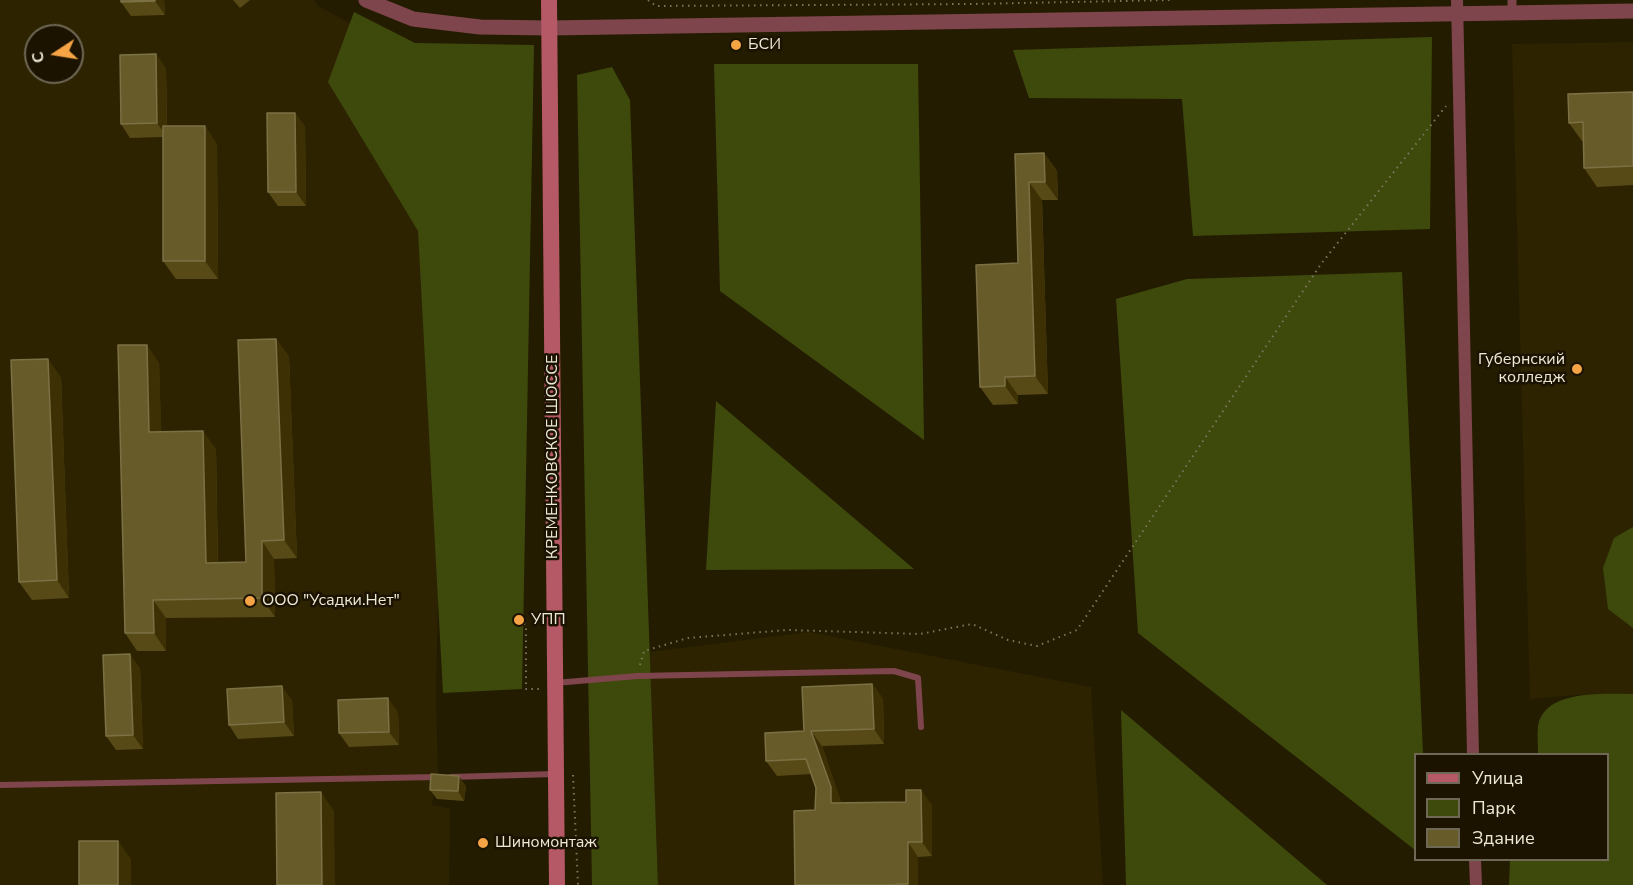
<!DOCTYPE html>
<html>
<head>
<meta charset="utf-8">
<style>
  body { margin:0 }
  #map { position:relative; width:1633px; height:885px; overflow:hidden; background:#241c00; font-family:"Nunito Sans",sans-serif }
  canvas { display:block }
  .legend { position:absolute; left:1414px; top:753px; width:195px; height:108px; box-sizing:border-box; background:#1b1300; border:2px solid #6f6856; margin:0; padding:8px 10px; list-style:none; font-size:18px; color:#ede8d7 }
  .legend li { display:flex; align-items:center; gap:12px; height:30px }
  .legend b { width:30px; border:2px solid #6f6856 }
  .north { position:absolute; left:24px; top:24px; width:60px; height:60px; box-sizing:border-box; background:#1b1300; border:2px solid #6f6856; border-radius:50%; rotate:258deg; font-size:16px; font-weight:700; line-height:24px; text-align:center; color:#ede8d7 }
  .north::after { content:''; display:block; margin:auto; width:21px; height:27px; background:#f5a345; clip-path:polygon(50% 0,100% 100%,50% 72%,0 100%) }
</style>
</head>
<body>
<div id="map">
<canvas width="1633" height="885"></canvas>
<ul class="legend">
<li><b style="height:8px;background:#b65966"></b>Улица</li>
<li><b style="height:16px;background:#3e4a0c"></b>Парк</li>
<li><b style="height:16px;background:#675b2a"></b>Здание</li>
</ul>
<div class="north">С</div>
</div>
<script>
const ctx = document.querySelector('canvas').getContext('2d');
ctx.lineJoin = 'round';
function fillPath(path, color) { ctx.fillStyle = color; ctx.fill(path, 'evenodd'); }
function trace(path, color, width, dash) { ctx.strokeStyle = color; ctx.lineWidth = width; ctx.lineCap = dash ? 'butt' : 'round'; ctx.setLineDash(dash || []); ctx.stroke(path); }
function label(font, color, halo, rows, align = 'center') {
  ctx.font = font + ' "Nunito Sans",sans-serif'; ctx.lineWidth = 5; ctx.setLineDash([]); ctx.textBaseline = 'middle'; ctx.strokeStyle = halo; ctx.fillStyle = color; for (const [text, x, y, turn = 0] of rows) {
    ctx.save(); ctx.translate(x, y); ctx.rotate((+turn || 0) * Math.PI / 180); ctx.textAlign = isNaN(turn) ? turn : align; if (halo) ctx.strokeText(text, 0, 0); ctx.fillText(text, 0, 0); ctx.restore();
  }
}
const built = new Path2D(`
  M0 0H314L318 6 449 76 436 695 438 777 435 783 432 805 450 809 449 885H0ZM36 36H72V72H36Z
  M1633 42V694L1574 695 1530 699 1512 44Z
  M809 632 1091 687 1103 885H658L649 652Z`);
const green = new Path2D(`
  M354 12 415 43 534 45 522 689 443 693 418 231 328 82Z
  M1432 37 1430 229 1193 236 1182 99 1029 98 1013 50Z
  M714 64H918L924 440 720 291Z
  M612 67 630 100 658 885H592L577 75Z
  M1402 272 1423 754H1416L1415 850 1138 633 1116 299 1187 279Z
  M716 401 914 569 706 570Z
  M1633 527V628L1608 609 1603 568 1614 538Z
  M1633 694V885H1509L1510 860H1608V754H1538C1538 745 1537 735 1538 726 1544 689 1605 694 1633 694Z
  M1121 710 1327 885H1126Z`);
const path = new Path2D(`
  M648 0 656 6 971 4 1174 0
  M519 620 526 625V689H539
  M640 665 644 651 688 638 787 630 920 634 972 624 1008 640 1037 646 1077 630 1321 264 1446 106
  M573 775 578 885`);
const service = new Path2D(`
  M555 683 637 676 894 671 918 678 921 727
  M451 777 555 774
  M0 785 438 777`);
const pedestrian = new Path2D(`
  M1512 13V0`);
const minor = new Path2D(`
  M1457 0 1473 754
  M1475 860 1476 885`);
const tertiary = new Path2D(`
  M366 0 413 19 480 27 549 28 1633 11`);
const secondary = new Path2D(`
  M549 0 557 885`);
const wall = new Path2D(`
  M164 0 165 15 131 16 121 2Z
  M233 0H250L240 8Z
  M166 68 167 126H205L217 145 218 279H176L163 261V137L130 138 121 124Z
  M1633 92V185L1597 187 1584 168 1583 141H1582L1569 123Z
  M295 113 305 127 306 206H278L268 192Z
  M1044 153 1057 171 1058 200H1042L1048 394 1018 395V404L993 405 980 387 1018 263 1015 154Z
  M276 339 289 357 297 558 274 559 275 617 166 618V651H137L125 633 159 363 161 432 216 449 218 563 246 562Z
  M61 377 69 598 32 600 19 582Z
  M140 668 143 749 116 750 106 736Z
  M872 684 883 699 884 744 822 746 841 803 932 805V856L918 857V885H795L815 810 816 788 811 774 777 776 766 761Z
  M292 700 294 736 238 739 229 725Z
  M398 712 399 745 349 747 339 733Z
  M466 786 464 801 437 799 430 790Z`);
const shadedWall = new Path2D(`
  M155 0H164L165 15 155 1Z
  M156 54 166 68 167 137 157 123Z
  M295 113 305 127 306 206 296 192Z
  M205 126 217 145 218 279 205 261Z
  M1044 153 1057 171 1058 200 1045 182Z
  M1029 182 1042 200 1048 394 1035 376Z
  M276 339 289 357 297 558 284 540Z
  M147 345 159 363 162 450 149 432Z
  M48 359 61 377 69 598 57 580Z
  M1005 377 1018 395V404L1005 386Z
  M203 431 216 449 218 581 206 563Z
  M262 541 274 559 275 617 262 598Z
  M153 600 166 618V651L154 633Z
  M130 654 140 668 143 749 133 735Z
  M872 684 883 699 884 744 874 729Z
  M282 686 292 700 294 736 284 722Z
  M388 698 398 712 399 745 389 732Z
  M811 731 822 746 841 801V818L831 803Z
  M459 776 466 786 464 801 458 791Z
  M921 790 932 805V856L922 842Z
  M321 792 334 811 335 885H322Z
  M118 841 131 859V885H118Z
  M908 842 918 857V885H909L908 884Z`);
const building = new Path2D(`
  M121 0H155V1L121 2Z
  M156 54 157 123 121 124 120 55Z
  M1633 92V166L1584 168 1583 122 1569 123 1568 94Z
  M267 113H295L296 192H268Z
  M163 126H205V261H163Z
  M1044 153 1045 182H1029L1035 376 1005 377V386L980 387 976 265 1018 263 1015 154Z
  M276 339 284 540 262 541V598L153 600 154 633H125L118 345H147L149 432 203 431 206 563 246 562 238 340Z
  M48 359 57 580 19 582 11 360Z
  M130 654 133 735 106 736 103 655Z
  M872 684 874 729 811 731 831 787V803L906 802V790H921L922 842H908V884H896V885H795L794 811 815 810 816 788 806 759 766 761 765 733 804 731 802 687Z
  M282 686 284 722 229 725 227 689Z
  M388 698 389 732 339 733 338 700Z
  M431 774 459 776 458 791 430 790Z
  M321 792 322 885H277L276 793Z
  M79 841H118V885H79Z`);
const markers = [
  [736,45,6,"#f5a345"],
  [1577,369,6,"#f5a345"],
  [250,601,6,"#f5a345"],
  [519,620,6,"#f5a345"],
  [483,843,6,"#f5a345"]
];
const poiNames = [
  ["БСИ",748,45],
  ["Губернский",1565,360,"right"],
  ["колледж",1565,378,"right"],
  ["ООО \"Усадки.Нет\"",262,601],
  ["УПП",531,620],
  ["Шиномонтаж",495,843]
];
const streetNames = [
  ["КРЕМЕНКОВСКОЕ ШОССЕ",553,457,-90]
];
fillPath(built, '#2d2300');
fillPath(green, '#3e4a0c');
trace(path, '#7d765f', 2, [1.5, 4.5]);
trace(service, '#7f454c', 6);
trace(pedestrian, '#7f454c', 9);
trace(minor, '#7f454c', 12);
trace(tertiary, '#7f454c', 15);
trace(secondary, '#b65966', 16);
fillPath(wall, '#574a16');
fillPath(shadedWall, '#3c3004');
fillPath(building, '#675b2a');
trace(building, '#7c7145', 1.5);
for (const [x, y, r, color] of markers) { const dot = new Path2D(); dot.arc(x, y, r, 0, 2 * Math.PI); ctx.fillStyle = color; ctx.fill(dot); trace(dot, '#1b1300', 2); }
label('16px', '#ede8d7', '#1b1300', poiNames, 'left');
label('16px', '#ede8d7', '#1b1300', streetNames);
</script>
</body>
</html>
